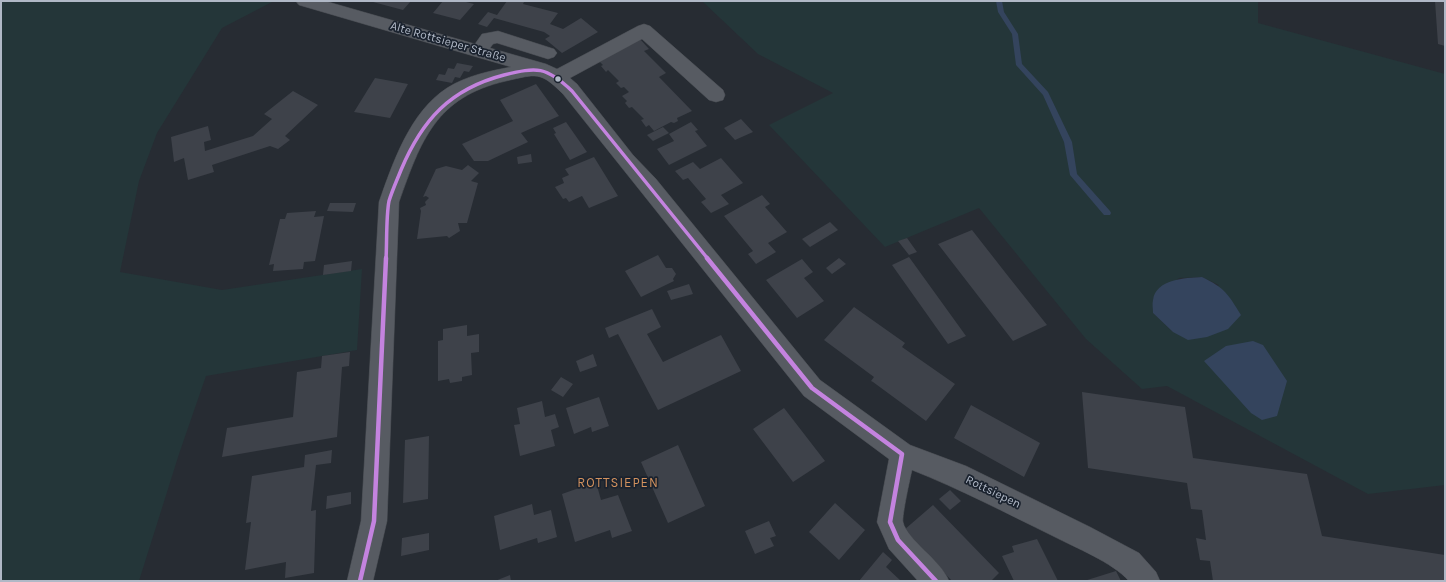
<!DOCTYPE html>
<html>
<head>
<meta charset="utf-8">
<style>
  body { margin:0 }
  #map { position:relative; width:1446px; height:582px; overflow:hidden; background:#272c33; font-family:Karla,sans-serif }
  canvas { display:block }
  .frame { position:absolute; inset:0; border:2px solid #b0b8c6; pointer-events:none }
</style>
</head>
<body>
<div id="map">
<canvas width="1446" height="582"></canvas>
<div class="frame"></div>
</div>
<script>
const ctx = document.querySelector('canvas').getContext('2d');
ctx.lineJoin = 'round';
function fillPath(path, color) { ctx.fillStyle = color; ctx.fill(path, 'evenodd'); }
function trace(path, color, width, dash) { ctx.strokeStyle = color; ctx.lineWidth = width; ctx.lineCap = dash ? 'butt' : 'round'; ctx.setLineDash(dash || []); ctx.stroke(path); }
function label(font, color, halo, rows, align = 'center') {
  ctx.font = font + ' Karla,sans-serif'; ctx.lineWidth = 3.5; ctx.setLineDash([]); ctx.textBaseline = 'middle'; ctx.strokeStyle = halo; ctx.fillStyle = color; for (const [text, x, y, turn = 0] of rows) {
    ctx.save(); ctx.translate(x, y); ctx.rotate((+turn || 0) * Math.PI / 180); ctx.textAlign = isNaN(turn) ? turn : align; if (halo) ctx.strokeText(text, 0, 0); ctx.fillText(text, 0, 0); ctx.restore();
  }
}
const green = new Path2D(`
  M1 1 272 2 222 28 157 133 139 181 120 272 222 290 362 269 357 350 206 376 179 454 139 581H1Z
  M702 1H1258V23L1445 74V485L1368 494 1167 386 1142 389 1086 339 979 208 885 247 769 125 833 93 758 54ZM1202 277 1219 285 1173 332 1153 313V299L1179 278Z`);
const water = new Path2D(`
  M1202 277C1225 288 1228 294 1241 315L1228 329 1207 337 1188 340 1173 332 1153 313C1153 309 1152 304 1153 300 1156 279 1185 278 1202 277Z
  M1253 341 1263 345 1287 381 1277 416 1262 420 1251 413 1204 361 1226 346Z`);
const stream = new Path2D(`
  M996 1H1002L1004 12 1018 34 1022 64 1048 92 1072 142 1077 174 1110 211 1111 213 1110 215H1104L1070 175 1064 142 1043 95 1016 65 1012 34 998 12Z`);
const building = new Path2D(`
  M374 1H411L403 10 373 2Z
  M443 1H462L474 4 460 20 433 13Z
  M507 1H520L524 2 523 4 558 13 550 24 563 29 581 18 598 32 562 53 545 39 550 36 544 32 494 18 487 27 478 24 488 12 497 15Z
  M1435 1H1445V46L1438 44Z
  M640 39 649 49 644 51 666 73 659 77 692 111 677 118 678 121 674 123 671 122 654 131 649 125 646 127 641 120 644 119 632 107 629 108 625 103 627 101 622 96 629 92 624 87 621 88 616 83 619 81 608 70 606 72 601 66 603 65 598 60Z
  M457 63 473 66 469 72 464 71 460 78 455 77 452 83 436 80 439 74 445 75 448 68 454 69Z
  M375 78 408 84 390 118 354 112Z
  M536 84 559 116 521 133 528 142 488 161H474L462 144 513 121 500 100Z
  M293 91 318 105 285 136 290 140 278 149 270 146 212 165 214 172 188 180 184 158 174 162 171 137 208 126 211 140 204 142 205 151 253 136 272 119 264 114Z
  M741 119 753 132 735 140 724 128Z
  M566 122 587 152 570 160 554 134 556 133 553 128Z
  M691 122 698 130 695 131 707 146 669 165 657 149 674 141 669 134Z
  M663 127 669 133 653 141 647 135Z
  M531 154 532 162 518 164 517 157Z
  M594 157 618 196 589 208 582 196 569 202 566 198 563 199 555 187 564 183 562 178 569 175 565 169Z
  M721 158 743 183 721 195 729 204 711 213 701 202 706 199 688 178 683 180 675 171 693 162 700 169Z
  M468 165 479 173 471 181 478 183 467 223H458L460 231 449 238 447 236 417 239 421 211 420 208 426 205 425 202 429 198 426 196 423 197 436 169 446 166 462 170Z
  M762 195 770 204 765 207 787 232 768 243 776 252 756 264 748 254 753 251 724 216Z
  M330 203H356L353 212 327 211Z
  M316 211 314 217 324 216 315 261 304 262 303 269 273 271 274 264 269 265 280 219H285L287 213Z
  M830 222 838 230 810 247 802 239Z
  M972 230 1008 276 1047 325 1013 341 938 244Z
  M907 238 917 252 909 255 898 241Z
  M658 255 666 268H672L676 274 673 279 674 281 641 297 625 271Z
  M909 257 966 336 948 344 892 265Z
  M839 258 846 264 832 274 826 268Z
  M802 259 813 272 804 278 824 301 797 318 766 280Z
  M352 261 351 271 323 275 324 265Z
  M689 284 693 294 671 300 667 291Z
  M854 307 905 343 902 347 955 384 926 421 873 382 871 381 874 377 824 340Z
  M652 309 661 327 647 334 663 362 721 335 741 371 658 410 618 334 609 338 605 328Z
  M467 325V336L479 334V352L471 353 472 375 462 377V381L450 383 449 379 438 381V341L443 340V329Z
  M350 352 349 366 342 367 337 437 222 457 227 428 293 417 297 372 321 368 322 356Z
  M593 354 597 366 580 372 576 361Z
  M561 377 573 384 563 397 551 390Z
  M1082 392 1185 407 1193 458 1307 474 1322 536 1445 555V581H1213L1210 561 1200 560 1196 538 1206 540 1202 510 1191 509 1187 483 1088 468Z
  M599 397 609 426 592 432 591 427 574 434 566 408Z
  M542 401 545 417 555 414 559 427 551 430 555 446 520 456 514 425 520 424 517 408Z
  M971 405 1040 443 1024 477 954 438Z
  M784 408 825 461 793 482 753 429Z
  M429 436 428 499 403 503 405 440Z
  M678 445 705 506 668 523 641 462Z
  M332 450 331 463 316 465 311 511 316 510 314 573 285 578 286 562 245 570 251 522 246 523 252 476 304 467 305 455Z
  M596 482 601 500 618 495 632 531 612 538 610 530 575 542 562 494Z
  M950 490 961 501 950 510 939 499Z
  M351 492V504L326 509 327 496Z
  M835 503 865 530 839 560 809 532Z
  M532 504 534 515 551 510 557 537 538 543 537 538 500 550 494 516Z
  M933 505 999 573 991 581H952L904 530Z
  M769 521 776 536 770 538 774 546 755 554 745 531Z
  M429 533V550L401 556 402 538Z
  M1037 539 1058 581H1014L1002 556 1014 552 1012 546Z
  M883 552 892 560 886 567 901 581H859Z
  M1116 571 1121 581H1084Z
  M510 575 511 581H495Z`);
const minor = new Path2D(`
  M296 1H325L475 44 482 34 498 31 554 49 557 53 554 57 548 59 497 43 493 44 490 48 546 64 557 69 638 26 644 24 650 26 723 90 725 95 723 100 716 102 709 100 642 39 570 78 577 84 633 155 656 179 820 380 910 445 966 466 1090 527 1139 553 1156 572 1160 581H1129C1112 562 1076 548 1053 536 1006 513 960 489 912 470 910 479 902 515 903 522 907 540 941 560 949 581H918L889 549 877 522 889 459 804 396 563 94C540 71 537 74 506 81 436 97 421 140 399 202L387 521 373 581H347L361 521 379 202C393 162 410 112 447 88 466 76 489 71 511 67L299 5Z`);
const bus1Far1 = new Path2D(`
  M386 259C387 243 386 216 389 201 392 191 397 180 401 170 422 120 450 89 504 75 537 67 546 66 572 91L708 259`);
const bus1 = new Path2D(`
  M707 258 812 388 902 454 890 522 898 540 936 581
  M360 581 374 521 386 258`);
const markers = [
  [558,79,3.5,"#b0b8c6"]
];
const streetNames = [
  ["Alte Rottsieper Straße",448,42,16],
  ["Rottsiepen",993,492,26]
];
const neighbourhoodNames = [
  ["ROTTSIEPEN",618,483]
];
fillPath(green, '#243639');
fillPath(water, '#34445d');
fillPath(stream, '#34445d');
fillPath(building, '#3e424a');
trace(minor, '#43474d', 1);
fillPath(minor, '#575b62');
trace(bus1Far1, '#c483df', 3.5);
trace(bus1, '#c483df', 4.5);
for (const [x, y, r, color] of markers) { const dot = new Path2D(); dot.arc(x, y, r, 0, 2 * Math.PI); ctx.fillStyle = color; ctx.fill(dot); trace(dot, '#1a222e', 1.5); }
label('12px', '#b0b8c6', '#1a222e', streetNames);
ctx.letterSpacing = '1px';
label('13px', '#d3925e', '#1a222e', neighbourhoodNames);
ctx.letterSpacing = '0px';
</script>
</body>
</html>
